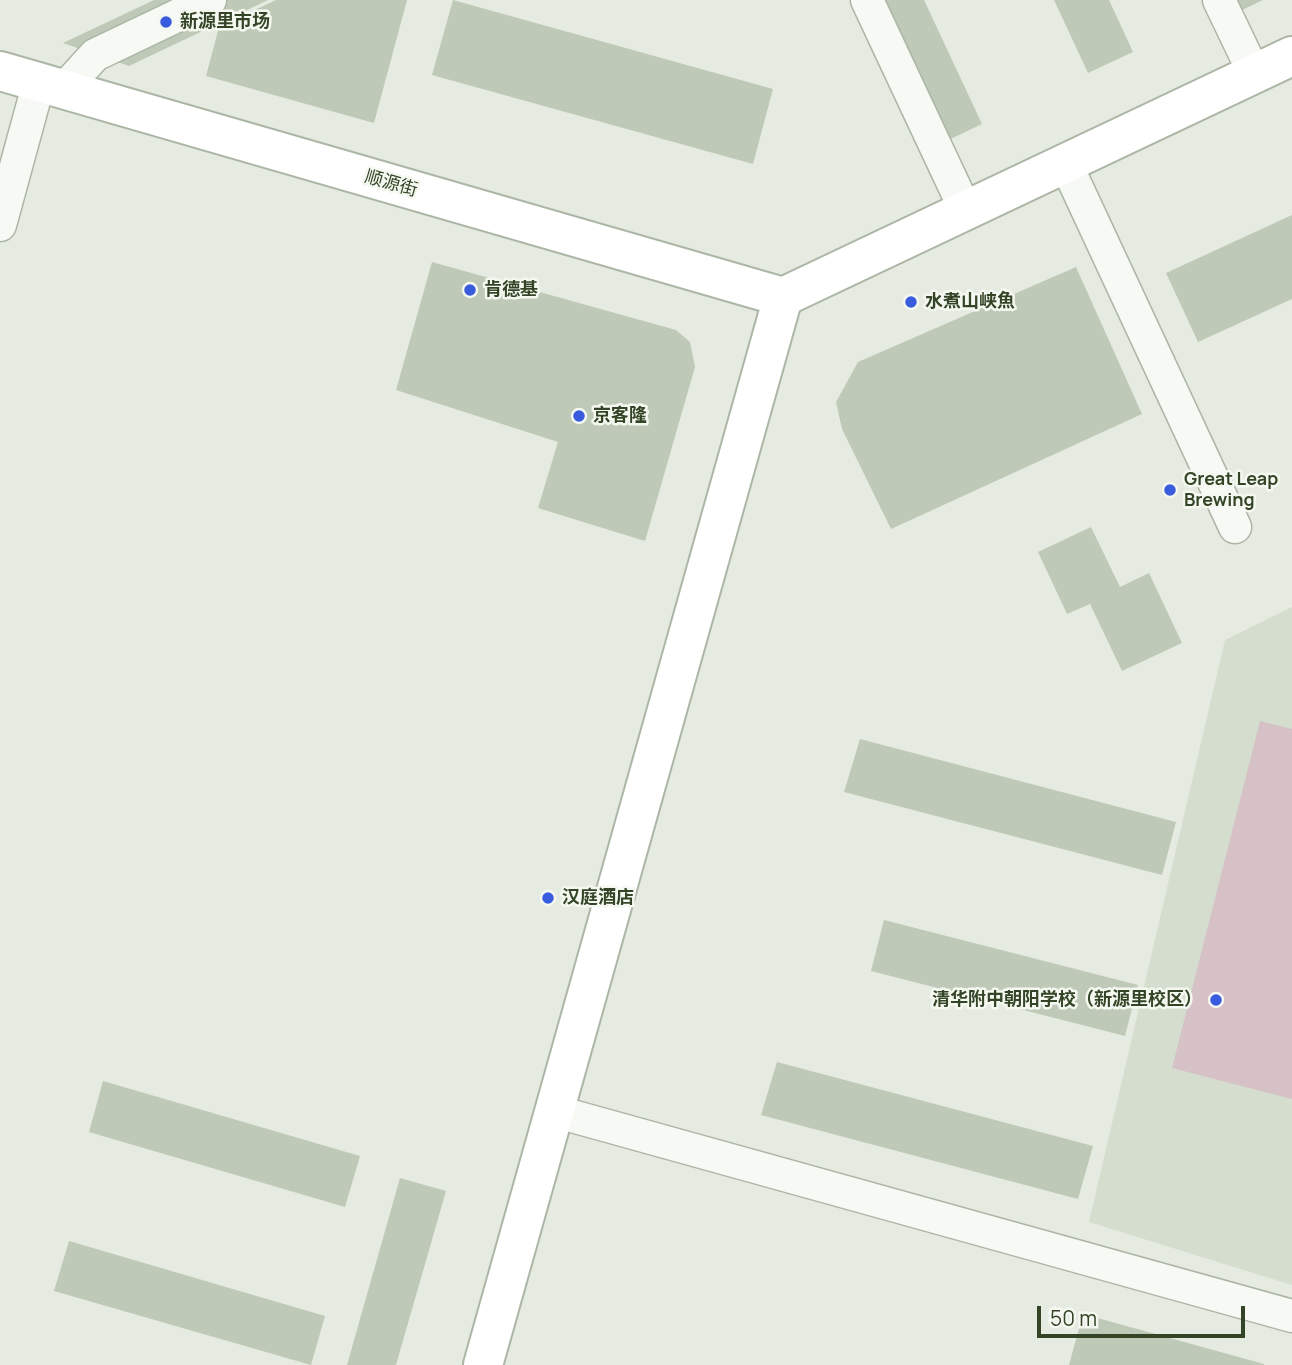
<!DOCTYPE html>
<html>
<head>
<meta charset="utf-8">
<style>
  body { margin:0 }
  #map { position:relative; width:1292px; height:1365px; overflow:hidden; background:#e5ebe0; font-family:Manrope,sans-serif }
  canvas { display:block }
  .scale { position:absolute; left:1037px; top:1306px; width:208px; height:32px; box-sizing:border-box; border:4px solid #344527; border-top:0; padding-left:9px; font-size:21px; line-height:24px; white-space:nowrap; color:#344527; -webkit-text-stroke:5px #f4f8f0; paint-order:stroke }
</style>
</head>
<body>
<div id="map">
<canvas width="1292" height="1365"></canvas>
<div class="scale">50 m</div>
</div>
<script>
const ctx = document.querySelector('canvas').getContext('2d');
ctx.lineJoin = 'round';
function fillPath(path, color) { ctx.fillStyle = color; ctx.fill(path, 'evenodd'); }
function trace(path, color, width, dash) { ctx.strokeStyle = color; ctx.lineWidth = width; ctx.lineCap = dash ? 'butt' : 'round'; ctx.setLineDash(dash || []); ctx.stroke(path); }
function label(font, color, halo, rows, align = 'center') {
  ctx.font = font + ' Manrope,"Noto Sans SC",sans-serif'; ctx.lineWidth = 5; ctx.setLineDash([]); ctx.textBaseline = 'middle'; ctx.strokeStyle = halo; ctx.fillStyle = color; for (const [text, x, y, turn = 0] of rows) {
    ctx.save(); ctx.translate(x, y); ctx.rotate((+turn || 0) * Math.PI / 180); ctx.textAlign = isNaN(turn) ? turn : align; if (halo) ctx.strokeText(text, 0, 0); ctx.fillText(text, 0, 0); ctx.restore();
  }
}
const built = new Path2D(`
  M1292 607V1285L1089 1222 1225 640Z`);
const green = new Path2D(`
  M1260 721 1292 729V1099L1172 1068Z`);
const building = new Path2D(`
  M154 0H268L129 66 63 43Z
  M276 0H407L374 123 206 76 219 27Z
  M453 0 773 89 753 164 432 75Z
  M870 0H924L982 124 938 145Z
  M1054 0H1109L1133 52 1088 73Z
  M1235 0H1263L1240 11Z
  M1292 215V299L1198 342 1166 273Z
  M432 262 676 330 690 342 695 367 645 541 538 508 558 442 396 390Z
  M1076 267 1142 414 891 529 842 429 836 402 858 362Z
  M1091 527 1120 587 1149 573 1182 643 1122 671 1090 604 1067 614 1038 552Z
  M860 739 1176 822 1162 875 844 792Z
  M884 920 1138 985 1125 1036 871 971Z
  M777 1062 1093 1146 1078 1199 761 1115Z
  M103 1081 360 1156 345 1207 89 1132Z
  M400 1178 446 1191 396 1365H347Z
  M69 1241 325 1316 311 1365 54 1291Z
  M1083 1314 1264 1364V1365H1069Z`);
const street = new Path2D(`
  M867 0 965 209
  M1219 0 1254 73
  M64 89 95 55 210 0
  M1065 162 1235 527
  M0 225 39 82
  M554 1111 1292 1316`);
const secondary = new Path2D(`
  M0 71 783 297
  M483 1365 783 297 1292 56`);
const markers = [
  [166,22,7,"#385cdd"],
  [470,290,7,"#385cdd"],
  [911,302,7,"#385cdd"],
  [579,416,7,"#385cdd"],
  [1170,490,7,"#385cdd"],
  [548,898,7,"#385cdd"],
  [1216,1000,7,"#385cdd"]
];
const poiNames = [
  ["新源里市场",180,22],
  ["肯德基",484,290],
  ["水煮山峡魚",925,302],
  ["京客隆",593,416],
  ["Great Leap",1184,480],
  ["Brewing",1184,501],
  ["汉庭酒店",562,898],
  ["清华附中朝阳学校（新源里校区）",1202,1000,"right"]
];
const streetNames = [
  ["顺源街",391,184,16]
];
fillPath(built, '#d4ddce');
fillPath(green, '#d6c1c7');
fillPath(building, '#bfc9b7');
trace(street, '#acb6a5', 35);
trace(secondary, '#acb6a5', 42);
trace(street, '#f6f9f4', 32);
trace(secondary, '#fff', 38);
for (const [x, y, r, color] of markers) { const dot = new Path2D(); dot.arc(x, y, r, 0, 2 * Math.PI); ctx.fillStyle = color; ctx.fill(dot); trace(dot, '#f4f8f0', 2.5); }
label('bold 18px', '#344527', '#f4f8f0', poiNames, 'left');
label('18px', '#344527', '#f4f8f0', streetNames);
</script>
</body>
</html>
